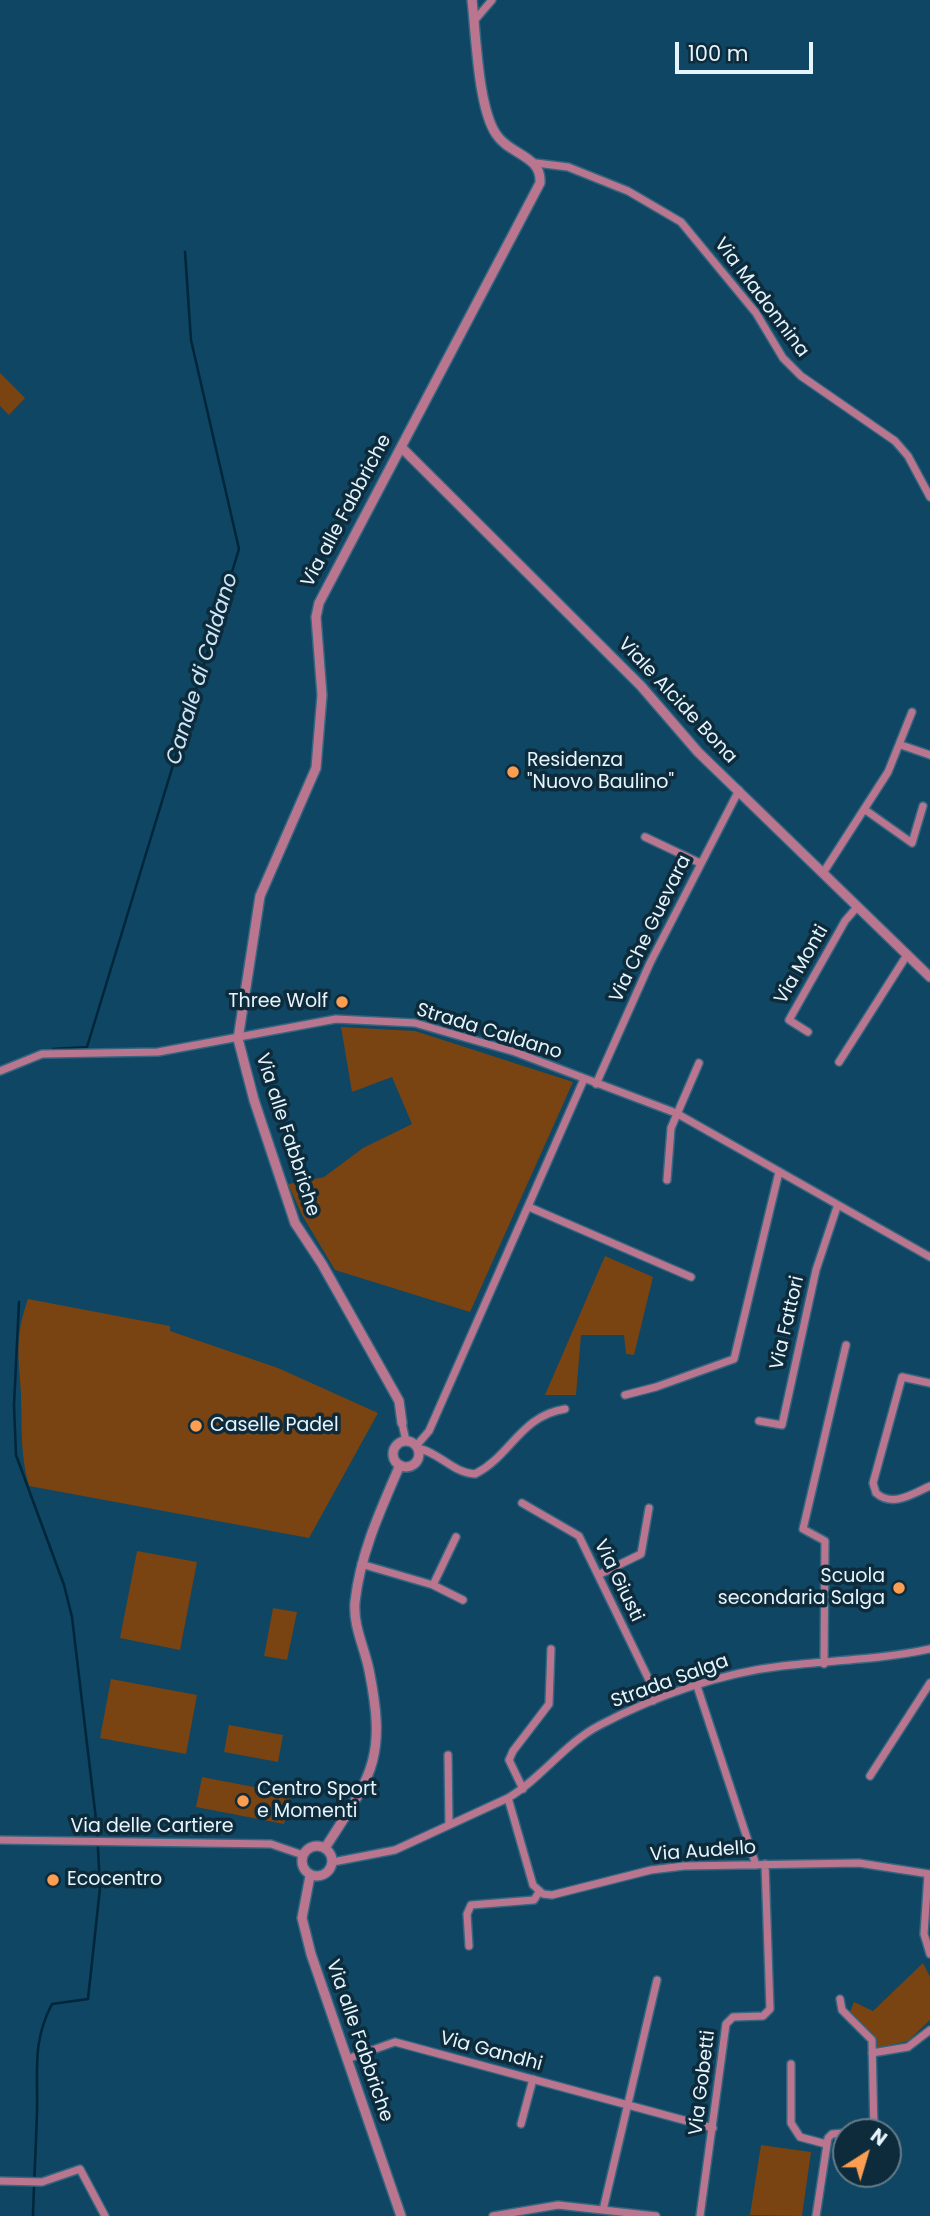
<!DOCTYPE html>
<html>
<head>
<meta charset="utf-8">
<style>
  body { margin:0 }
  #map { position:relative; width:930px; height:2216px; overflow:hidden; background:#0e4663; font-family:Poppins,sans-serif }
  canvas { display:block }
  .north { position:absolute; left:832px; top:2118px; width:70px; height:70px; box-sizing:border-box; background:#0d2b3b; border:2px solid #647b89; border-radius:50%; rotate:37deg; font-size:19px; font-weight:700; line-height:28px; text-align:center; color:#e6f4fd }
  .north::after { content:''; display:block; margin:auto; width:24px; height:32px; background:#fb9e52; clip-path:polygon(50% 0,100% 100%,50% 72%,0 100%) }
  .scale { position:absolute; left:675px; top:42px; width:138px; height:32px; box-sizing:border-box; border:4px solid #e6f4fd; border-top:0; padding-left:9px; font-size:21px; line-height:24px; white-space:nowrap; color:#e6f4fd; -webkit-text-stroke:5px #0d2b3b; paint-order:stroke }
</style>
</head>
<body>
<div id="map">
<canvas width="930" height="2216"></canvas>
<div class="north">N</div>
<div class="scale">100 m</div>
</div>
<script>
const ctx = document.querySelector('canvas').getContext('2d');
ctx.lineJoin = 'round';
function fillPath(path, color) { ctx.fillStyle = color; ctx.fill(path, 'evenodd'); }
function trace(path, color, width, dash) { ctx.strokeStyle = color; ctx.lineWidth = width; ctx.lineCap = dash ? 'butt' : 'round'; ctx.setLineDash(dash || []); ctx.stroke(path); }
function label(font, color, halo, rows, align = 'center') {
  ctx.font = font + ' Poppins,sans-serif'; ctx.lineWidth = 7; ctx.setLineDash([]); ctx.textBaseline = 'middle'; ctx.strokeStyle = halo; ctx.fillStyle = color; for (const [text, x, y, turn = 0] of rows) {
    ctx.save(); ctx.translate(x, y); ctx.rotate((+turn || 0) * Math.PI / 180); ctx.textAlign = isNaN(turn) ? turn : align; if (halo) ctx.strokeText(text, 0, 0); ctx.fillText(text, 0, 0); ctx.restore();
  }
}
const green = new Path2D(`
  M0 373 25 398 9 415 0 406Z
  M341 1027 415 1031 573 1082 470 1312 335 1270 302 1215 288 1184 324 1177 363 1148 412 1124 392 1077 352 1092Z
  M605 1256 653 1277 634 1355 626 1354 624 1335H581L576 1395H545Z
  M28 1299 170 1326V1331L278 1368 378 1413 309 1538 29 1486C20 1455 22 1426 21 1395 19 1355 14 1339 28 1299Z
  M137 1551 197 1562 180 1650 120 1638Z
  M273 1608 297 1612 287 1660 264 1656Z
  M111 1679 197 1695 186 1754 100 1738Z
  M229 1725 283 1735 278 1762 224 1752Z
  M202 1777 290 1794 284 1824 196 1807Z
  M923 1963 930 1977V2020L908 2041 876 2048 874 2040 849 2014 854 2002 873 2011Z
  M761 2145 811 2152 802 2216 750 2215Z`);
const stream = new Path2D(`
  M53 1049 87 1047 239 549 191 340 185 252
  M19 1302 14 1405 16 1455 64 1585 72 1617 97 1828 100 1888 88 1999 52 2004C32 2042 38 2071 37 2111 36 2146 34 2181 33 2216`);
const minor = new Path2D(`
  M474 21 492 0
  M536 163 568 167 628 191 681 222 756 313 783 358 801 376 895 441 908 456 930 497
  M901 745 930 755
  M864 809 912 843 923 806
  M645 837 700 863
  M823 873 888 772 912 712
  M808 1032 789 1020 845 921 857 907
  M839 1062 907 955
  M0 1071 42 1054 158 1052 336 1019 415 1023 515 1052 676 1113 930 1257
  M596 1084 650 963 739 790
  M667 1180 671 1128 699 1063
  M529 1207 691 1277
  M930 1383 902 1377 873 1483 876 1493C893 1508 914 1493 930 1486
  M625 1395 656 1387 734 1359 779 1172
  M759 1421 782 1425 816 1270 837 1207
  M402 1423 406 1441
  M416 1446 429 1431 584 1079
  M417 1448C439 1452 453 1473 475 1474 511 1456 520 1416 565 1409
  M522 1503 579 1536 652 1686 653 1701
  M361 1564 433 1585 463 1600
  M598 1575 641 1554 649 1508
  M433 1585 456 1537
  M824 1664 825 1541 803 1529 846 1345
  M697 1686 756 1865
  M448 1755 449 1825
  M870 1776 930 1683
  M523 1789 509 1760 513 1751 549 1704 551 1649
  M508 1798 533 1885 543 1894 552 1895 651 1870 684 1866 859 1863 930 1874
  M0 1840 271 1844 303 1855
  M333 1862 395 1850 508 1798C542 1778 565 1743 600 1725 655 1696 721 1673 782 1666 832 1660 880 1660 930 1649
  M928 1874 924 1934 930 1954
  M469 1946 467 1914 471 1905 534 1900 539 1892
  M840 1999 842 2010 872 2040 874 2132
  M872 2053 908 2047 930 2030
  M347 2059 395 2042 713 2128
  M791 2064V2123L800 2137 826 2144
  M521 2124 533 2079
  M0 2181 42 2182 80 2169 105 2216
  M603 2210 657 1980
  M493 2216 558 2205 656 2216
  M700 2216 726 2024 733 2017 763 2016 770 2009 765 1864
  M816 2216 828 2138 832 2134 846 2133`);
const tertiary = new Path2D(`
  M401 447 641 686 698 752 930 977
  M402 1423 399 1401 322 1264 295 1223 254 1100 238 1039 260 896 316 768 322 695 316 617 319 603 540 183C542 155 509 155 496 134 478 107 476 35 472 0
  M393 1454a13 13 0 1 1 26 0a13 13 0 1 1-26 0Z
  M302 1861a15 15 0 1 1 30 0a15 15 0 1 1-30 0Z
  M325 1848C372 1775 387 1759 369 1670 364 1646 353 1626 355 1602 360 1554 381 1509 400 1465
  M310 1876 302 1918 311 1954 401 2216`);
const markers = [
  [513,772,7,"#fb9e52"],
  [342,1002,7,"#fb9e52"],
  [196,1426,7,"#fb9e52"],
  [899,1588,7,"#fb9e52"],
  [243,1801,7,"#fb9e52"],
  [53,1880,7,"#fb9e52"]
];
const streetNames = [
  ["Via Madonnina",761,298,53],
  ["Via alle Fabbriche",347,511,-62],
  ["Viale Alcide Bona",677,701,47],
  ["Via Che Guevara",651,929,-64],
  ["Via Monti",802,965,-60],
  ["Strada Caldano",489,1032,17],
  ["Via alle Fabbriche",287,1135,72],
  ["Via Fattori",788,1323,-77],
  ["Via Giusti",618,1581,64],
  ["Strada Salga",670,1682,-20],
  ["Via delle Cartiere",152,1827],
  ["Via Audello",703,1852,-4],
  ["Via alle Fabbriche",359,2041,71],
  ["Via Gandhi",491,2052,15],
  ["Via Gobetti",703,2083,-83]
];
const poiNames = [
  ["Residenza",527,761],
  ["\"Nuovo Baulino\"",527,783],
  ["Three Wolf",328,1002,"right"],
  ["Caselle Padel",210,1426],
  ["Scuola",885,1577,"right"],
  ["secondaria Salga",885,1599,"right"],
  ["Centro Sport",257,1790],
  ["e Momenti",257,1812],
  ["Ecocentro",67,1880]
];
const waterNames = [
  ["Canale di Caldano",203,669,-73]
];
fillPath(green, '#794312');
trace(stream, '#00263b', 2.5);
trace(minor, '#35657f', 10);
trace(tertiary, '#35657f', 12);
trace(minor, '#bb768f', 7);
trace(tertiary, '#bb768f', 9);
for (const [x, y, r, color] of markers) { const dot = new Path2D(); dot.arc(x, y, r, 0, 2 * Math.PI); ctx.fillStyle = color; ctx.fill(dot); trace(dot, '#0d2b3b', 2.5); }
label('19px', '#e6f4fd', '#0d2b3b', streetNames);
label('19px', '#e6f4fd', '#0d2b3b', poiNames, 'left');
label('italic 21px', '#cee7f8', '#0d2b3b', waterNames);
</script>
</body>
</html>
